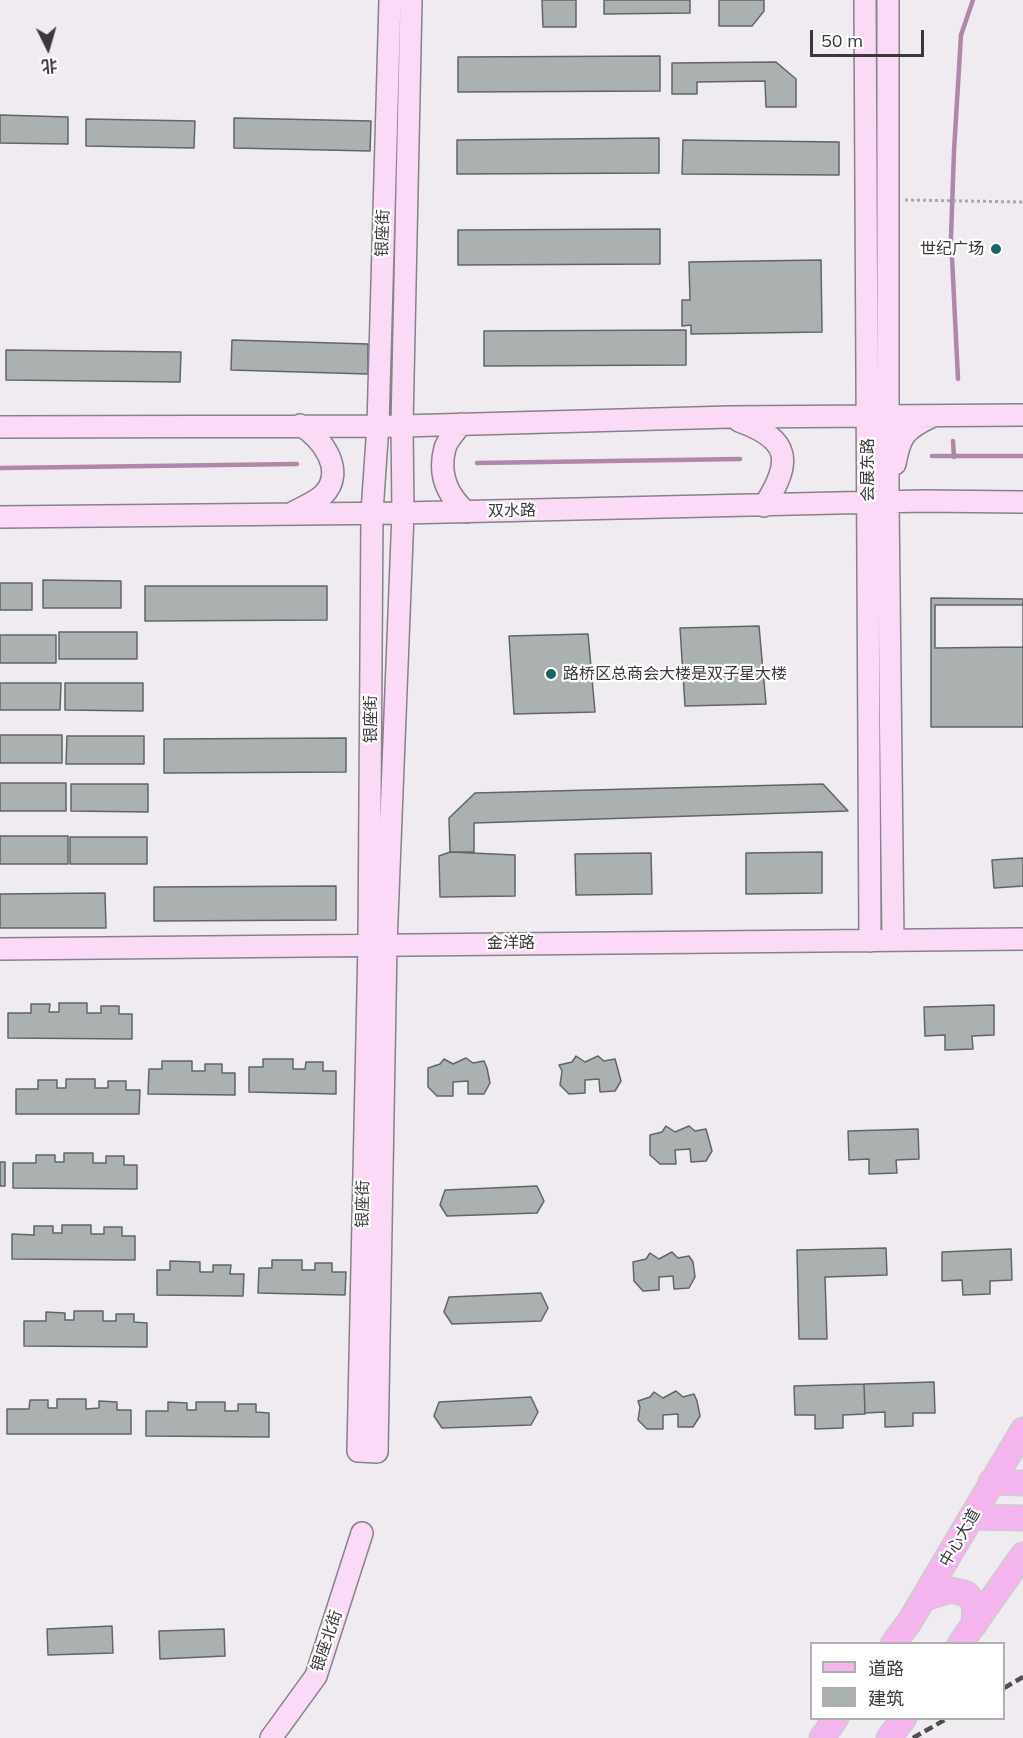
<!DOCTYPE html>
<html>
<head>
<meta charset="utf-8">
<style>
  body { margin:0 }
  #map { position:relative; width:1023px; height:1738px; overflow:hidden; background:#f0ebf0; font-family:Mulish,"Noto Sans SC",sans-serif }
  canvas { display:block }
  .legend { position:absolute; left:810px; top:1642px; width:195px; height:78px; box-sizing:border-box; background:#fff; border:2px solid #b0afb0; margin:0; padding:8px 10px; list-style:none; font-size:18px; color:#3a383a }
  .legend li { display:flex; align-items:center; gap:12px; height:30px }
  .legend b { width:30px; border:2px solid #b0afb0 }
  .north { position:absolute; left:18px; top:18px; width:60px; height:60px; -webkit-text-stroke:4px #fff; paint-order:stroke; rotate:175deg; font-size:16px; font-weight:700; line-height:24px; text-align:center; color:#3a383a }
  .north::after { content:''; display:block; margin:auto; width:21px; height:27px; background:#3a383a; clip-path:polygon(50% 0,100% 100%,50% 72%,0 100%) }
  .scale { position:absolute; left:810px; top:30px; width:114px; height:27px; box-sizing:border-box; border:3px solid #3a383a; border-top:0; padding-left:8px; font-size:18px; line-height:21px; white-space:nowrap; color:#3a383a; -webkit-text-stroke:4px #fff; paint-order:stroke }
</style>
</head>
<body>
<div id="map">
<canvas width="1023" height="1738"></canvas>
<ul class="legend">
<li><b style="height:8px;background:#f4b5ef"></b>道路</li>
<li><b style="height:16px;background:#aab1b0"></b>建筑</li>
</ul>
<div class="north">北</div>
<div class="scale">50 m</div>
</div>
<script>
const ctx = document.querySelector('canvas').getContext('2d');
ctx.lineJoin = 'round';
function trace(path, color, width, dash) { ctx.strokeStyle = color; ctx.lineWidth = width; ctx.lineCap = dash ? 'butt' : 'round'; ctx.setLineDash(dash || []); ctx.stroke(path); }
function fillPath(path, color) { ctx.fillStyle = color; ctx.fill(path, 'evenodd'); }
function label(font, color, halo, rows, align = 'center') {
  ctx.font = font + ' Mulish,"Noto Sans SC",sans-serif'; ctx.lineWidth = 4.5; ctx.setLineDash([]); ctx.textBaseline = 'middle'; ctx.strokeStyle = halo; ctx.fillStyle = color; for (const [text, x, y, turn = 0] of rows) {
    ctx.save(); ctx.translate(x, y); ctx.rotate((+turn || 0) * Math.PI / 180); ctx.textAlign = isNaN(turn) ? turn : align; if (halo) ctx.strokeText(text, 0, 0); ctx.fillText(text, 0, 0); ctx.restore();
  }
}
const stream = new Path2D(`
  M958 379 951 237 954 151 961 35 973 0
  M953 441 954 457
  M932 456H1023
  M477 463 740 459
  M0 468 297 464`);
const building = new Path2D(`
  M542 0H576V27H543Z
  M604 0H690V13L604 14Z
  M719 0H764V11L752 26H719Z
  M660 56V91L458 92V57Z
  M776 62 796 79V107H766L765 81 697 82V94H672V63Z
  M0 115 68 117V144L0 143Z
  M234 118 371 121 370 151 234 148Z
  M86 119 195 121 194 148 86 146Z
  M659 138V173L457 174V140Z
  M683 140 839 142V175L682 174Z
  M660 229V264L458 265V230Z
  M821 260 822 332 691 334V325L682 326V300H690L689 262Z
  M686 330V365L484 366V331Z
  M232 340 368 344V374L231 370Z
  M6 350 181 352 180 382 6 380Z
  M43 580 121 581V608H43Z
  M0 583H32V610H0Z
  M145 586H327V620L145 621Z
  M931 598 1023 599V727H931Z
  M935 605H1023V647L935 648Z
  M759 626 766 704 685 706 680 628Z
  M59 632H137V659H59Z
  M588 634 595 712 514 714 509 636Z
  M0 635H56V663H0Z
  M0 683H61L60 710H0Z
  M65 683H143V711L65 710Z
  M0 735H62V763H0Z
  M67 736H144V764H66Z
  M346 738V772L164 773V739Z
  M0 783H66V811H0Z
  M71 784H148V812L71 811Z
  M823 784 848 811 474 823V852H450L449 818 475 793Z
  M0 836H68V864H0Z
  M70 837H147V864H70Z
  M450 852 515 855V896L440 897 439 856Z
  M822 852V893L746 894V853Z
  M651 853 652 894 576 895 575 854Z
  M1023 858V886L994 888 992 860Z
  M336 886V920L154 921V887Z
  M105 893 106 928H0V894Z
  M59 1003H87V1013H101V1006H119V1014H132V1039L8 1038V1013H31V1004H50L49 1012H59Z
  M994 1005V1035L972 1036 973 1049 945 1050V1035L925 1036 924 1007Z
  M576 1056 585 1062 598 1056 604 1061 615 1059 621 1081 615 1091 600 1092 599 1079 585 1080V1093L569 1094 560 1085 562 1071 559 1065 572 1062Z
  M466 1058 473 1063 484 1061 487 1068 490 1083 484 1094H468V1081L453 1082V1096H437L428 1087V1068L440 1064 444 1059 453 1064Z
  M263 1059H293V1069H305L306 1062H323V1071H336V1094L249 1092V1067H263Z
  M162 1061H192V1071H205V1064H222V1073H235V1095L148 1094 149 1069H162Z
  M66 1079H95V1088H108V1081H126V1090H140L139 1114H16V1089H38V1080H57V1088H66Z
  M666 1126 675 1132 689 1126 695 1131 706 1129 712 1151 706 1161 691 1162 690 1149 675 1150 676 1164H660L650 1155V1135L662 1132Z
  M918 1129 919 1159 896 1160 897 1173 869 1174V1159L849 1160 848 1131Z
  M64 1153H93V1163H106V1156H124V1165H137V1189L13 1188V1163H36V1155H55V1162H64Z
  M0 1162H5V1186H0Z
  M537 1186 544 1201 537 1213 447 1216 440 1205 445 1190Z
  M62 1225H91V1234H104V1227H122V1236H135V1260L12 1259V1234L34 1235V1226H53V1233H62Z
  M886 1248 887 1275 825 1277 827 1339H799L797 1250Z
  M1011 1249 1012 1280 990 1281V1294L963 1295 962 1280 942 1281V1252Z
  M672 1252 678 1258 689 1256 693 1262 695 1277 689 1288 674 1289 673 1276 659 1277V1290L643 1291 634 1281 633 1262 646 1259 650 1253 659 1259Z
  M272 1260H302V1270H315V1263H332V1272H346L345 1295 258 1293 259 1268H272Z
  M170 1261 200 1262V1272H213V1265H231L230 1274H244L243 1296 157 1295V1270H170Z
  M541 1293 548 1308 541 1321 452 1324 444 1312 449 1297Z
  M74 1311H103V1321H116V1314H134V1322L147 1323V1347L24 1346V1321H46V1312L65 1313V1320H74Z
  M934 1382 935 1413H913V1426L885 1427V1412L865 1413 864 1384Z
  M864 1384 865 1414 843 1415V1428L815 1429V1415H795L794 1386Z
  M676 1391 683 1397 694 1394 697 1401 700 1416 693 1427H678V1414L663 1415V1429H647L638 1420 640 1407 638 1401 650 1397 654 1392 663 1398Z
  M531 1397 538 1412 531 1425 442 1428 434 1416 439 1402Z
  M57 1399H86V1409L99 1408V1401L117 1402V1410H131V1434H7V1409H29L30 1400H48V1408H57Z
  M168 1402 187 1403V1410H196V1402H225V1411H238V1404H256V1412L269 1413V1437L146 1436V1411H168Z
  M112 1626 113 1653 48 1655 47 1629Z
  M224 1629 225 1656 160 1659 159 1631Z`);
const path = new Path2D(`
  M905 200 1023 202`);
const secondary = new Path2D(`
  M390 0 378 425 372 512 369 943 358 1451 377 1452 386 944 403 513 402 426 411 0
  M865 0 870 941
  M888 0V503L893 940
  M739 421C792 440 792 462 764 506
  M461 424C456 431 447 440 445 448 438 474 447 495 466 512
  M0 427 402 426 730 417 1023 415
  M895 464C900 436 905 429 931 417
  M294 512C303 507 316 502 323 495 347 472 322 437 300 425
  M0 517 403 513 923 501 1023 502
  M0 949 1023 939
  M271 1738 316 1676 362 1533`);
const primary = new Path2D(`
  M991 1482 1023 1483
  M972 1517 1023 1518
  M924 1598 951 1590 967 1594 975 1605 974 1625
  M893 1644 910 1621 1023 1430
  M960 1644 1023 1555
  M822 1738 836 1718
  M889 1738 904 1718`);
const rail = new Path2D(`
  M1004 1688 1023 1677
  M913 1738 948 1718`);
const markers = [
  [996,249,6,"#176564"],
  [551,674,6,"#176564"]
];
const streetNames = [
  ["银座街",383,233,-88],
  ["会展东路",868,470,-90],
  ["双水路",512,511,-1],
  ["银座街",371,719,-90],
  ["金洋路",511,943],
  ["银座街",363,1204,-89],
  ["中心大道",960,1538,-60],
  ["银座北街",327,1641,-71]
];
const poiNames = [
  ["世纪广场",984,249],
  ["路桥区总商会大楼是双子星大楼",563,674,"left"]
];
trace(stream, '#ae87a9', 4.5);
fillPath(building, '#aab1b0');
trace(building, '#5f6666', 1.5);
trace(secondary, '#878286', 24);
trace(primary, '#cccbcc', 27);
trace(path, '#aba7ab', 3, [3, 3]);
trace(secondary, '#fadaf7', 21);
trace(primary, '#f4b5ef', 24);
trace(rail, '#504e50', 4.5, [9, 4.5]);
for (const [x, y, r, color] of markers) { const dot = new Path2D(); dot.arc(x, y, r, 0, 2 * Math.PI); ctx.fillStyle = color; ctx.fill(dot); trace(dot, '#fff', 2); }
label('16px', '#3a383a', '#fff', streetNames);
label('16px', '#3a383a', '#fff', poiNames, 'right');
</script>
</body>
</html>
